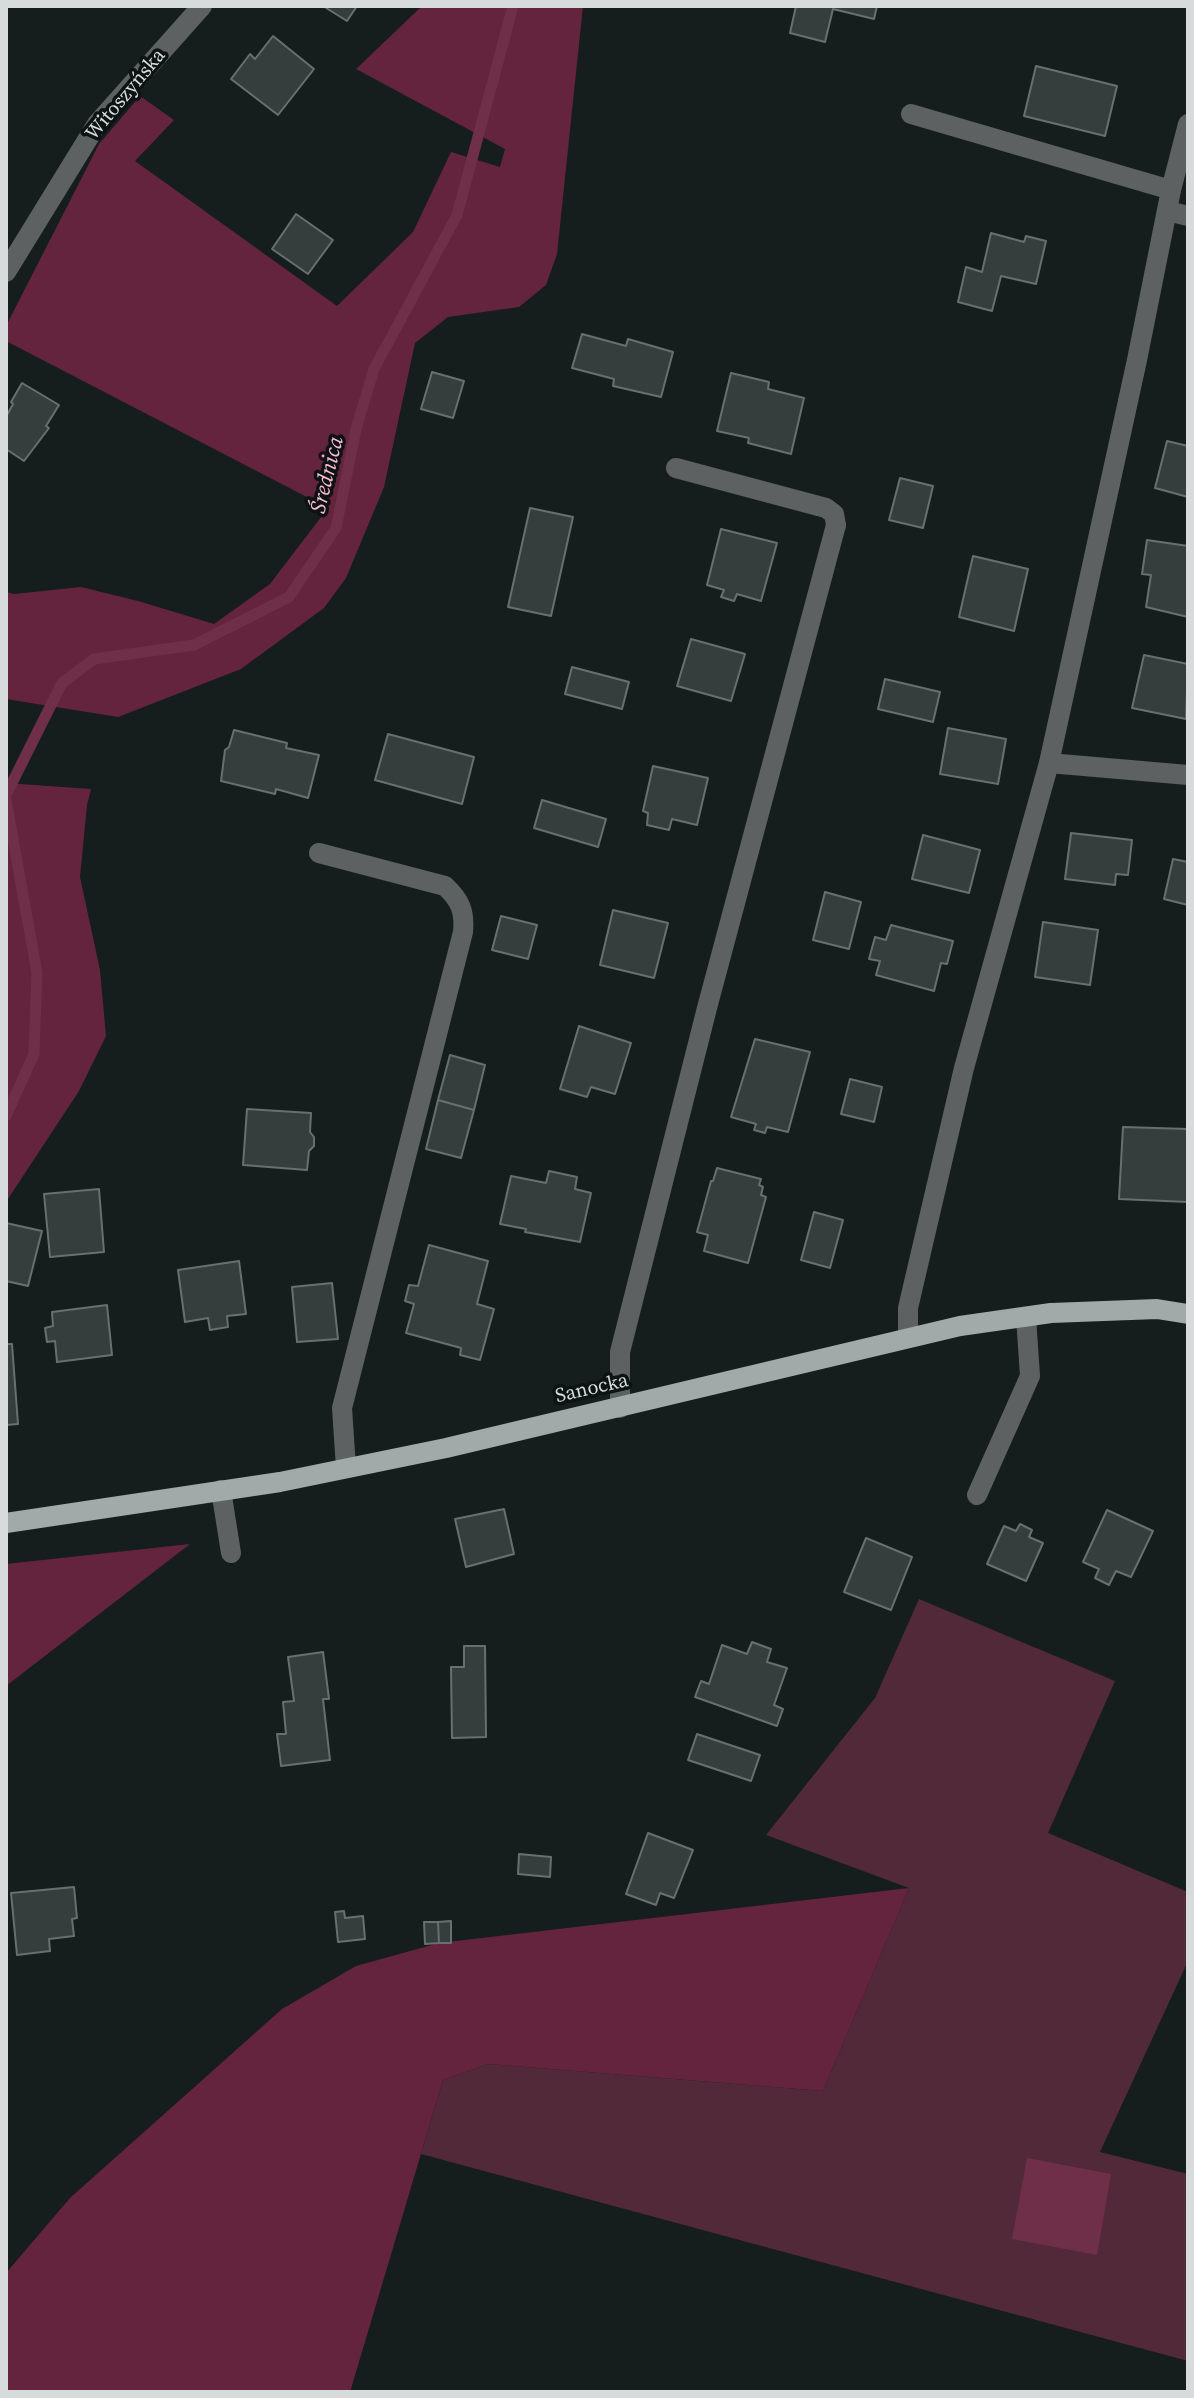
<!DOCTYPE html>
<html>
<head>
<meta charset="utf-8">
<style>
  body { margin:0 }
  #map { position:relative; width:1194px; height:2398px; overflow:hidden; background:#161d1d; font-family:"Source Serif 4",serif }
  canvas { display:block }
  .frame { position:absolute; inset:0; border:8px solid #d7dbdb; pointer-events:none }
</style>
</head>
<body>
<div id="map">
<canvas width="1194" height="2398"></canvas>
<div class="frame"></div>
</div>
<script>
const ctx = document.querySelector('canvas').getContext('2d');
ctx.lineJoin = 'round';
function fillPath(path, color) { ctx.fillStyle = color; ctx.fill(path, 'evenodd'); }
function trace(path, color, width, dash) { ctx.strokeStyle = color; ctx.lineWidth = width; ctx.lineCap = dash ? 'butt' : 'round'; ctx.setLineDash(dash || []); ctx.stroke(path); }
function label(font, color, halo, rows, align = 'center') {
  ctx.font = font + ' "Source Serif 4",serif'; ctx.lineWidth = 7; ctx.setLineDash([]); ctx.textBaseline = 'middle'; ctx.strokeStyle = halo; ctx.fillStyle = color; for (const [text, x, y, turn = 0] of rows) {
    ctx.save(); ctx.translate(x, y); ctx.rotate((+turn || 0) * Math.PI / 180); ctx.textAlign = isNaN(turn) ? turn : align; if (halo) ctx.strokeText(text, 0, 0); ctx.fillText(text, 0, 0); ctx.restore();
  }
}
const green = new Path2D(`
  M919 1599 1115 1681 1048 1833 1188 1892V1961L1100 2152 1188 2174V2361L421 2154 443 2080 488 2064 823 2091 909 1888 766 1835 875 1698Z`);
const forest = new Path2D(`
  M422 6H583L557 254 546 285 519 307 448 317 415 343 384 487 346 578 324 608 241 669 118 717 6 699V592L14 594 81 587 138 601 214 624 270 584 328 508 6 341V326L99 144 140 96 174 120 135 161 337 306 413 232 451 152 500 167 505 149 356 69Z
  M6 783 91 789 87 805 80 877 100 970 106 1036 79 1091 6 1202Z
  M190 1544 6 1686V1564Z
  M909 1888 823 2091 488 2064 443 2080 350 2392H6V2273L70 2198 282 2009 356 1966 439 1943Z`);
const water = new Path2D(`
  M1027 2158 1111 2174 1097 2255 1012 2239Z`);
const stream = new Path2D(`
  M6 795 62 683 94 659 194 645 289 597 336 528 356 429 374 369 457 215 513 6
  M6 800 37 973 34 1054 6 1116`);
const building = new Path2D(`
  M323 6H357L347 21Z
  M796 6H877L874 19 833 9 825 42 790 33Z
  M273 36 314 69 278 115 231 79 250 54 255 59Z
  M1036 66 1117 86 1105 136 1024 116Z
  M296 214 333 240 308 274 272 249Z
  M991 233 1024 242 1026 236 1046 241 1036 284 1001 276 992 311 958 302 966 267 982 272Z
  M582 334 626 346 628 339 673 352 661 397 613 386 614 379 572 368Z
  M432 372 464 381 453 418 421 409Z
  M731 373 769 382 768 389 804 398 791 454 748 443 749 438 717 431Z
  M22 383 59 405 46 426 49 428 24 461 6 449V417L13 404 11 402Z
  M1167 441 1188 446V497L1155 488Z
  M900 478 933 486 923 528 889 520Z
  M530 508 573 517 551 616 508 607Z
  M721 529 777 543 761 601 737 594 734 601 721 597 724 590 707 585Z
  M1147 540 1188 546V617L1146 607 1151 575 1142 574Z
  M973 556 1028 569 1014 631 959 617Z
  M691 639 745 654 731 701 677 686Z
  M1144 655 1188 664 1186 719 1132 708Z
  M572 667 629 682 622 709 565 694Z
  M885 679 940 692 933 722 878 709Z
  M948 728 1006 739 998 784 940 774Z
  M234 730 287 743 286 748 319 755 308 798 276 789 275 794 221 781 225 750 229 747Z
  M388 734 474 757 462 804 375 780Z
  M653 766 708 778 697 825 672 819 669 830 647 825 648 813 643 811Z
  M542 800 606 819 598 847 534 828Z
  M1071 833 1132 840 1128 875 1116 874 1115 885 1065 879Z
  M923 835 980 850 969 893 912 879Z
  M1173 859 1188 862V905L1164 899Z
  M825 892 861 902 849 949 813 940Z
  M613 910 668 923 654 978 600 965Z
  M501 916 537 925 528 959 492 950Z
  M1043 922 1098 930 1090 985 1035 977Z
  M891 925 953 941 947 964 941 963 934 991 876 975 880 961 869 959 875 937 886 940Z
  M579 1026 631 1043 615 1094 591 1087 587 1097 560 1089Z
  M755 1039 810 1052 788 1132 767 1127 765 1133 754 1130 756 1124 731 1117Z
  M450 1055 485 1065 474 1110 438 1100Z
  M850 1079 882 1087 874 1122 841 1114Z
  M438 1100 474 1110 461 1158 426 1149Z
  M247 1109 311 1113 310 1132 314 1137V1146L309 1151 307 1170 243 1165Z
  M1123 1127 1188 1129V1202L1119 1199Z
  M717 1168 761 1179 759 1185 763 1187 761 1195 766 1197 748 1263 704 1251 708 1235 697 1232 711 1181H713Z
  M549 1171 577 1177 575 1189 591 1193 580 1242 525 1232 526 1229 500 1224 511 1176 546 1183Z
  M99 1189 104 1252 50 1257 44 1194Z
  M814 1212 843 1220 830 1268 801 1260Z
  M6 1223 42 1231 28 1286 6 1281Z
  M429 1245 488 1261 477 1304 494 1309 480 1360 460 1355 461 1348 406 1333 414 1304 405 1301 409 1285 418 1286Z
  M239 1261 246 1314 227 1316 228 1327 210 1330 208 1318 185 1322 178 1270Z
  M332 1283 338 1339 297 1342 292 1287Z
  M107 1305 112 1355 57 1362 55 1341 47 1342 45 1328 53 1326 52 1312Z
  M6 1344H12L18 1424 6 1425Z
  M504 1509 514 1554 466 1567 455 1519Z
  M1107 1510 1153 1531 1131 1577 1116 1571 1109 1585 1095 1578 1099 1569 1083 1562Z
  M1020 1524 1032 1530 1029 1537 1043 1543 1026 1581 987 1564 1004 1526 1016 1531Z
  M866 1538 912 1557 891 1610 844 1592Z
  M752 1642 771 1649 767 1662 787 1668 774 1705 783 1709 777 1726 695 1697 701 1681 709 1684 722 1645 747 1654Z
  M464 1646H485L486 1737 452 1738 451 1667H464Z
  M323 1652 329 1699H323L330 1760 281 1766 277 1734H286L283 1702 294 1701 288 1657Z
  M697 1734 760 1755 751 1781 688 1760Z
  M648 1833 693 1850 674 1898 660 1893 656 1905 626 1894Z
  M519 1854 551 1857 550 1877 518 1874Z
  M74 1887 77 1918 72 1919 74 1936 49 1939 50 1951 17 1955 11 1893Z
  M344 1911 345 1918 363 1916 365 1939 338 1942 335 1912Z
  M451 1921V1943H439L438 1922Z
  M424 1922H438L439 1943 425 1944Z`);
const service = new Path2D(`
  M911 114 1171 190
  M1168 211 1188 216
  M676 468 826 508 834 514 836 525
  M1049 763 1188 775
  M319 853 445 886C460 900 465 911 463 932L342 1408 346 1468
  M221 1490 231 1553
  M977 1495 1030 1376 1026 1317`);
const minor = new Path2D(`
  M6 272 97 124 202 6
  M908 1338V1308L964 1068 1049 763 1137 360 1171 190 1188 124
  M620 1408V1352L707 1008 836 525`);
const primary = new Path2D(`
  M6 1523 280 1482 446 1448 960 1326 1051 1313 1157 1309 1188 1314`);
const streetNames = [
  ["Witoszyńska",126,95,-50],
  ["Sanocka",592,1389,-13]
];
const waterNames = [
  ["Średnica",328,475,-76]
];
fillPath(green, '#522938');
fillPath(forest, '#64243e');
fillPath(water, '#702f48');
trace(stream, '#702f48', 11);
fillPath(building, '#363d3d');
trace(building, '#686f6f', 2);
trace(service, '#5e6161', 20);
trace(minor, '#5e6161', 20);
trace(primary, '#a2a9a9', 20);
label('20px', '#d7dbdb', '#0d1313', streetNames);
label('italic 22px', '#fabcd0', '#0d1313', waterNames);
</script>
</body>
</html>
